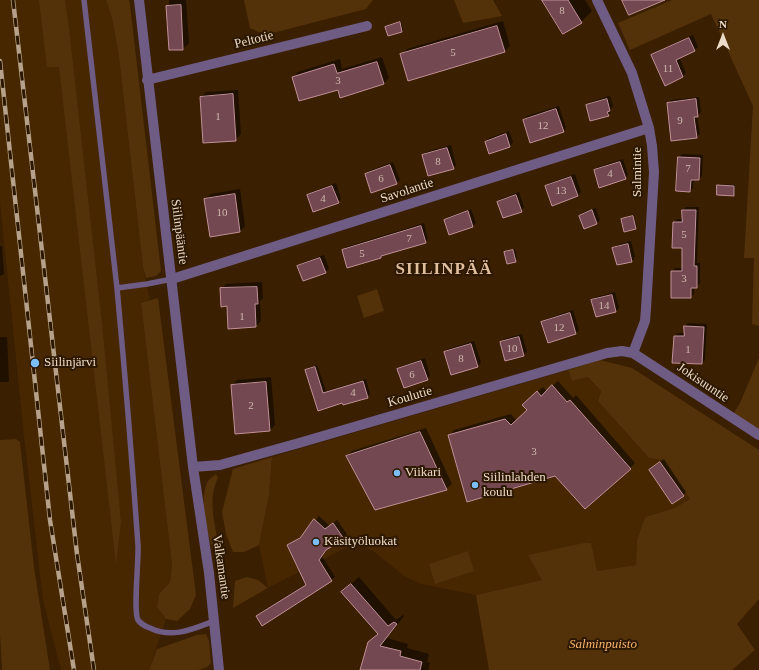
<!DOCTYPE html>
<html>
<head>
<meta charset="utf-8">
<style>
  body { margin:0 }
  #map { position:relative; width:759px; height:670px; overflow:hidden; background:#3a1f00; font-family:Georgia,serif }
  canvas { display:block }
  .north { position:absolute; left:703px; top:16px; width:40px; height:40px; -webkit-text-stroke:3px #2c1701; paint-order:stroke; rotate:0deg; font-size:11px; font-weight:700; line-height:16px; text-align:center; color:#eddbc9 }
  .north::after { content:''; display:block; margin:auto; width:14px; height:18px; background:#eddbc9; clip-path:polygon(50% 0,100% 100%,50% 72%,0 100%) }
</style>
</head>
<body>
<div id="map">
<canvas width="759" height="670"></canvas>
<div class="north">N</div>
</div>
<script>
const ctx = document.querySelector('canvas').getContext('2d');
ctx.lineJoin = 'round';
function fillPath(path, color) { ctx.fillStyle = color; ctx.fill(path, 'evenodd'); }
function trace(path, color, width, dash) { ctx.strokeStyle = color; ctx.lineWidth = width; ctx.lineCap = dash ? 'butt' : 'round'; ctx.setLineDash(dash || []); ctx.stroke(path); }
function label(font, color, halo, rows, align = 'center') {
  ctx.font = font + ' Georgia,serif'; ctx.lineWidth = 4; ctx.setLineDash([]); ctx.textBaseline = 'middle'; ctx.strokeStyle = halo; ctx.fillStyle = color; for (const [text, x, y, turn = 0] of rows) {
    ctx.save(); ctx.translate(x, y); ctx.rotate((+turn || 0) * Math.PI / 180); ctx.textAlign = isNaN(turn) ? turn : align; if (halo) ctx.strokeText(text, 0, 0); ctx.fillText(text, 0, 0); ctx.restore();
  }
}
const built = new Path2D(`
  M0 0H106L112 18 119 57 143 267 150 300 141 303 172 565 170 582 159 594 157 607 166 619 149 670H61L43 600 24 436 0 202Z
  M568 370 572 381 588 377 601 391 598 401 649 458 663 460 690 499 675 508 645 517 637 540 636 565 543 580 476 595 421 584 404 576 373 551 355 543 268 588 259 545 269 495 272 457Z`);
const green = new Path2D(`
  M39 0H65L69 28 102 324 121 522 116 564 59 67H47Z
  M106 0H129L130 5 161 271 156 276 146 278 143 267 119 57 112 18Z
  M244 0H373L366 9 265 35 250 28Z
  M454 0H493L502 16 463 23Z
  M672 0H759V326L752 324 754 258H744L753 106 711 14 630 50 618 23Z
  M377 289 384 311 364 318 357 296Z
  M158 298 196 595 190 609 177 621 166 619 157 607 159 594 170 582 172 565 141 303Z
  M759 358V436L731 418 740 403Z
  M600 360 632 368 759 450V599L737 624 755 650 732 670H489L476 595 542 580 528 555 584 543H591L597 571 636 565 637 540 645 517 675 508 690 499 663 460 649 458 598 401 601 391 588 377 572 381 568 370Z
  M16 439 20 442 34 567 50 670H2L0 634V440Z
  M272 457 269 495 259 545 244 552H233L226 534 222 512 233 469Z
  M216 474 218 478C206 501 217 530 220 554H216C207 540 199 498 207 483 208 479 213 477 216 474Z
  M468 551 474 571 435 584 429 564Z
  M247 577 258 580 268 588 233 608 235 581Z
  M206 634 209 641 211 663 207 667 199 670H149L157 649 197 635Z`);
const shadow = new Path2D(`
  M169 0H186L189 43 183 49 167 6 169 4Z
  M543 0H585L592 11 581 22 563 33Z
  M401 21 403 30 388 35 386 27Z
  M503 21 510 46 505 51 402 55 407 49Z
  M693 35 698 47 695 50 679 57 686 73 683 76 665 84 652 55 656 52Z
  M382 57 389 78 383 84 293 77 298 72 340 59 342 69Z
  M238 90 241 134 235 140 201 97 206 92Z
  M610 96 613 106 610 109 611 112 608 115 587 105 590 102Z
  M699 97 701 112 697 116 700 134 696 137 668 104 671 100Z
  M559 106 566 128 563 132 524 120 527 116Z
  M509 131 513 142 510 146 490 153 486 142 489 138Z
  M451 145 456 165 453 168 423 156 426 152Z
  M682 154 703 155 702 176 699 179H694L693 188 690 191 679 157Z
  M623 159 628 175 625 178 595 170 598 167Z
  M393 162 400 180 396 183 366 174 369 171Z
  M575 174 581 192 578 196 546 186 549 183Z
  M336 183 341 199 338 202 308 195 311 192Z
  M720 184 735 185V194L733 195 718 186Z
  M240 189 245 226 240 231 205 199 211 194Z
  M519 192 524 207 521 211 498 202 501 199Z
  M686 207H699L697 263H700V283L696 287H694V294L690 297 672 272 675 268H683V247L674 222 677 219H683V210Z
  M596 208 600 220 597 223 585 228 580 216 584 212Z
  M471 209 476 223 473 226 450 234 445 220 448 217Z
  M634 215 637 227 635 228 622 219Z
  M424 223 428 239 425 242 384 254 381 257 343 250 346 247Z
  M631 241 635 257 632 261 618 264 614 248 617 245Z
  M0 246H2L4 274 0 276Z
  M515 249 517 259 508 263 505 253Z
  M324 255 329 269 325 272 298 267 302 263Z
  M262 282 263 298 260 301 261 321 256 326 228 305 221 289 226 284Z
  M615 292 619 308 616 311 592 300 596 297Z
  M573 310 579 330 576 333 542 322 546 319Z
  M688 323 707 324 705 360 702 363 675 336 678 333H685V326Z
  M522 334 527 352 523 355 501 342 504 339Z
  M0 337H7L9 381 8 382H0Z
  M474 341 481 362 478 366 452 374 445 352 448 349Z
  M425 358 430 376 427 379 398 370 402 366Z
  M317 365 326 391 366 379 370 394 367 397 343 402 318 409 306 371 308 368Z
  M271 377 275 425 270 430 232 385 237 380Z
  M558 381 573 398 576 395 635 463 630 468 556 475 449 436 454 430 511 414 516 420 528 410V400L543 387 547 391Z
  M426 428 452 484 446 489 347 456 352 451Z
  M664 459 686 492 683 495 650 470Z
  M319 516 330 526 337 520 347 534 343 538 328 548 322 556 335 577 331 580 258 616 261 612 307 584 289 545 293 542 303 536Z
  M359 577 396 620 403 615 404 616 387 638 408 644 407 648 429 654 427 662 430 663 428 670H361L369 643 378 633 350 585Z`);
const building = new Path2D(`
  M542 0H568L582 23 563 34Z
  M622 0H665L629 15Z
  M181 5 183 50H169L166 6Z
  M400 22 402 32 388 36 385 27Z
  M497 26 505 52 408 81 400 54Z
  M689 38 695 51 676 60 683 77 665 86 651 55Z
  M377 62 384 84 340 98 338 90 299 101 292 77 334 64 337 73Z
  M233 94 236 141 203 143 200 97Z
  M607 99 610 111 607 112 609 116 590 121 586 105Z
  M696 99 698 117H694L697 138 671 141 667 103Z
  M556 109 564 132 530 143 523 120Z
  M506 134 510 147 489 154 485 142Z
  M447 148 454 169 428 176 422 155Z
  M678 157 700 158 699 180H691L690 192 676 191Z
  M620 162 626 179 599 188 594 170Z
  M390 165 397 184 371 193 365 174Z
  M571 177 578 196 552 206 545 186Z
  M717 185 734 186V196L717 195Z
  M332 186 339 203 313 212 307 195Z
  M235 194 240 232 210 237 204 199Z
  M516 195 522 212 503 218 497 202Z
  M592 210 597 224 584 229 579 216Z
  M682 210H696L694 266H697V288H691V298H671V271H682V248H672L673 222H682Z
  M468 211 473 227 449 235 444 220Z
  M633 216 636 229 624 232 621 219Z
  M421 226 426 243 381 256V258L347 268 342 250Z
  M628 244 632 262 617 265 612 248Z
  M513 250 516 262 507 264 504 252Z
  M320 258 326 273 303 281 297 266Z
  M257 287 258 304H255L256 327 228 329 227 306 221 307 220 288Z
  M612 295 616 312 596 317 591 300Z
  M570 313 576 334 548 343 541 322Z
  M684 326 704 327 702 364 672 363 674 336H684Z
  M519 337 524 356 505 361 500 342Z
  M471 344 478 367 451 375 444 352Z
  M421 361 428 380 404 388 397 369Z
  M315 367 323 393 363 381 368 398 343 405 342 403 318 411 305 370Z
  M266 382 270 431 235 434 231 385Z
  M552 385 567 402 570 400 631 469 585 509 555 476 467 502 448 435 505 419 511 425 527 410 522 405 537 391 541 396Z
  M420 432 447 490 375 510 346 456Z
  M660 462 684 496 672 504 649 470Z
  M314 519 325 529 333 523 344 539 326 550 319 560 332 581 262 626 256 616 306 585 287 545 300 538Z
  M351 584 388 626 394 622 397 624 380 646 401 651 400 656 422 662 420 670H360L368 642 378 634 341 592Z`);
const lane = new Path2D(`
  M84 0 117 288
  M172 279 147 284 117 288C125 374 132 459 138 545 139 558 133 612 138 620 141 624 147 627 150 628 172 639 193 629 214 621`);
const street = new Path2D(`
  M139 0 193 467 209 573 219 670
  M597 0 632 73 649 128 652 146 654 172 646 309 645 321 633 353
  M147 80 367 26
  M172 279 649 128
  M193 467 220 465 299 443 607 353 622 351 633 353 759 435`);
const rail = new Path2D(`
  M13 0 77 554 94 670
  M0 61 50 520 74 670`);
const markers = [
  [35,363,5,"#7bbef8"],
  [397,473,4,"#7bbef8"],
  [475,485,4,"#7bbef8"],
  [316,542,4,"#7bbef8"]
];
const numberNames = [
  ["8",562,11],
  ["5",453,53],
  ["11",668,69],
  ["3",338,81],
  ["1",218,117],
  ["9",680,121],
  ["12",543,126],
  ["8",438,162],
  ["7",688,169],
  ["4",610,174],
  ["6",381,179],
  ["13",561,191],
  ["4",323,199],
  ["10",222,213],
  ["5",684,235],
  ["7",409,239],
  ["5",362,254],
  ["3",684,279],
  ["14",604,306],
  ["1",242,317],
  ["12",559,328],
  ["10",512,349],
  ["1",688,350],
  ["8",461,359],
  ["6",412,375],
  ["4",353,393],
  ["2",251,406],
  ["3",534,452]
];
const streetNames = [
  ["Peltotie",254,40,-14],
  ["Salmintie",638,172,-90],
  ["Savolantie",407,191,-18],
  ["Siilinpääntie",179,232,83],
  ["Jokisuuntie",703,383,34],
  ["Koulutie",410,397,-16],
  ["Valkamantie",221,567,82]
];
const poiNames = [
  ["Siilinjärvi",44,363],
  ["Viikari",405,473],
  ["Siilinlahden",483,478],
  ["koulu",483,493],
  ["Käsityöluokat",324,542]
];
const parkNames = [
  ["Salminpuisto",603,645]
];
const districtNames = [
  ["SIILINPÄÄ",444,270]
];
fillPath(built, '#472700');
fillPath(green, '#533209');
fillPath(shadow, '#0007');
fillPath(building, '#734851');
trace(building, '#c19099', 1);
trace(lane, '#6f5c85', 5.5);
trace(street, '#6f5c85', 10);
trace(rail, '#b6a18b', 4.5);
trace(rail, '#2c1701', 3, [9]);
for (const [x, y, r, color] of markers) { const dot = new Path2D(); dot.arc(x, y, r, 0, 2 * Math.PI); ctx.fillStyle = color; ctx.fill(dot); trace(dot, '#2c1701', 1.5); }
label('11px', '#ceb6ab', null, numberNames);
label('13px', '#eddbc9', '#2c1701', streetNames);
label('13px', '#eddbc9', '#2c1701', poiNames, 'left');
label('italic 13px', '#f9b46c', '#2c1701', parkNames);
ctx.letterSpacing = '1px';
label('bold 17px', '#e0bd9b', '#2c1701', districtNames);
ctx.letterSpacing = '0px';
</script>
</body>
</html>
